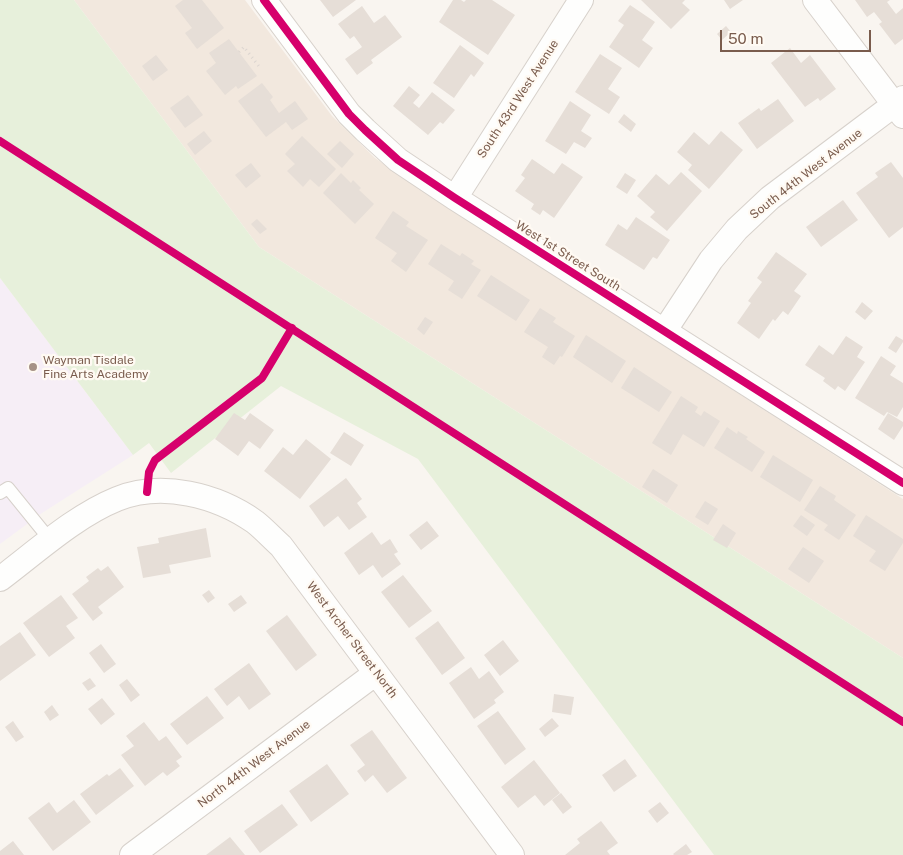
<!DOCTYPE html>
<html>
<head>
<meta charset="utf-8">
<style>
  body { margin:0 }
  #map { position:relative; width:903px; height:855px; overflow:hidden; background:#f9f5f0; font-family:"Public Sans",sans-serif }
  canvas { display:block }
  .scale { position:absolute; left:720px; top:30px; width:151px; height:22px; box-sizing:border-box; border:2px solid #7a5c4d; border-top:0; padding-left:6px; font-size:15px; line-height:18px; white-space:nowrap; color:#7a5c4d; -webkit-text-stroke:4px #fffaf3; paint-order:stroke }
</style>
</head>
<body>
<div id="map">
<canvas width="903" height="855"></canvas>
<div class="scale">50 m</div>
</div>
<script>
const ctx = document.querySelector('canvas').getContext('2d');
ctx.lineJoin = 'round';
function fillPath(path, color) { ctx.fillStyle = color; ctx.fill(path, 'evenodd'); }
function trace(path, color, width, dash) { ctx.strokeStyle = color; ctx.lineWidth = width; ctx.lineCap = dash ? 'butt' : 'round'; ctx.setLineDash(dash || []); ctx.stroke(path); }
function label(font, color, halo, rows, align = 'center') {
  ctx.font = font + ' "Public Sans",sans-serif'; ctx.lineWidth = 4.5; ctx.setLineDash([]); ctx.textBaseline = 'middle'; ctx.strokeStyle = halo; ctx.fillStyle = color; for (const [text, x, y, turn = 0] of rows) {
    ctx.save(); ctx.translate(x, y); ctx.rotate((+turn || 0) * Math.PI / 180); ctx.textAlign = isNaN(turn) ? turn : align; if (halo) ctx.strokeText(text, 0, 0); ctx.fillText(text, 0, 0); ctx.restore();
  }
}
const residential = new Path2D(`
  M74 0H245L332 116 375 158 466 219 903 499V658L259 247Z`);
const education = new Path2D(`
  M0 278 133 455 42 513 0 544Z`);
const green = new Path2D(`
  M0 0H74L259 247 903 658V855H714L418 459 281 386 171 473 149 443 133 455 0 278Z`);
const building = new Path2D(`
  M183 0H202L224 28 197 49 185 33 192 28 175 6Z
  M320 0H356L333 17Z
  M453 0H461L464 2 466 0H492L515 15 488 55 439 22Z
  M641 0H685L682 3 690 10 671 29Z
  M724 0H743L730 9Z
  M855 0H890L887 2 896 14 903 8V39L895 45 879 24 882 22 874 12 867 17Z
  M630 5 655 22 642 40 653 48 639 68 609 47 624 25 618 21Z
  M362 6 374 23 385 15 402 37 371 60 373 63 357 75 345 59 362 47 354 36 350 39 338 24Z
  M726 26 731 32 722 40 717 34Z
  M229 39 257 76 238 89 236 86 225 95 206 71 216 63 209 53Z
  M460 45 484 63 474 77 471 74 454 98 433 83Z
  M790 48 801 63 810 55 836 89 820 101 818 98 805 107 771 63Z
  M600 54 622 68 608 89 620 97 609 114 575 92Z
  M156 55 168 70 153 81 142 66Z
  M262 83 273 97 270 100 279 113 295 101 308 119 292 130 286 122 266 137 238 101Z
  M409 86 420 95 413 103 419 108 432 92 455 110 443 124 440 122 428 135 393 106Z
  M188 95 203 115 185 128 170 108Z
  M778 99 794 121 757 149 738 123 759 108 761 111Z
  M570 101 591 115 581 131 592 138 585 148 574 142 566 154 545 141Z
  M624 114 636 124 631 132 618 122Z
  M204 131 212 141 195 155 187 144Z
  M721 131 743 150 709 189 688 170 692 165 677 152 694 132 709 145Z
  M302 136 336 169 319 187 310 179 303 187 287 171 295 164 285 154Z
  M340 141 354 154 342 168 327 154Z
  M532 159 554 174 562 163 583 177 554 218 543 210 540 215 531 209 534 204 515 191 525 178 521 175Z
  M891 162 903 178V227L889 238 856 193 878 177 875 173Z
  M251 163 261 176 246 188 235 175Z
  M681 172 702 191 667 231 650 217 655 212 637 196 656 174 669 185Z
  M341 173 351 183 353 180 361 188 359 190 374 204 355 224 323 193Z
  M625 173 636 180 627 194 616 187Z
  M843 200 858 220 821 247 806 227Z
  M393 211 409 222 406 226 428 240 406 272 391 261 397 253 375 238Z
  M636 217 670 240 657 259 653 257 644 270 605 245 618 224 627 230Z
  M257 219 267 229 260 234 251 224Z
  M441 244 460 256 462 253 474 261 471 264 481 270 462 299 448 290 454 281 428 264Z
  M776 252 807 274 794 291 801 296 788 315 783 311 775 321 773 319 759 339 737 323 751 303 748 301 762 282 757 278Z
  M491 275 530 300 516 321 477 296Z
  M862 302 873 311 865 320 855 312Z
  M540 308 556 318 553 322 575 336 562 357 560 356 554 365 542 357 548 347 524 332Z
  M425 317 433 322 424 335 417 329Z
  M586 335 626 361 612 383 573 357Z
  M846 336 863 347 857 357 865 362 845 391 838 386 835 390 823 381 825 378 805 365 819 345 833 355Z
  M896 336 903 340V342L896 353 888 348Z
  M881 356 896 366 890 375 903 383V407L897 417 887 412 884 416 855 398Z
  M634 367 672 392 659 412 621 388Z
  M681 396 698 407 695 412 701 416 704 411 720 421 704 447 683 434 671 455 652 443Z
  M234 413 245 420 250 413 274 430 260 449 249 441 238 456 215 439Z
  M888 413 903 422V426L894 440 878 429Z
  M727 427 737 434 738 431 748 437 746 439 765 452 752 472 714 448Z
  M344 432 364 445 351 466 330 453Z
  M306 439 331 459 300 499 264 471 283 447 293 455Z
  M773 455 813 480 800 502 760 477Z
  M653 469 678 485 667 503 642 487Z
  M346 478 362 499 357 503 367 517 349 530 338 516 324 527 309 506Z
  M820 486 836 496 834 500 856 515 839 540 824 530 828 525 804 510Z
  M705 501 718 509 708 525 695 517Z
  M801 515 815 525 807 536 793 526Z
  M866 515 903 539V543L885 571 869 561 876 551 853 536Z
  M427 521 439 536 421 550 409 535Z
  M723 524 736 533 727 548 713 540Z
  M206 528 211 557 169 565 171 573 143 578 137 547 159 543 158 538Z
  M372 532 381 545 390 539 398 552 394 554 401 564 382 578 373 565 359 575 344 553Z
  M803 547 824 561 809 583 788 569Z
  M108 566 124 587 98 607 103 613 93 621 72 594 89 581 86 577 98 568 101 571Z
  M403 575 432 611 409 628 381 592Z
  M209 590 215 598 208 603 202 595Z
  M61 595 78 618 66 626 75 638 49 657 23 623Z
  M241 595 247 603 234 612 228 604Z
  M287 615 317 655 296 671 266 631Z
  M438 621 465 658 442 675 415 638Z
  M20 632 36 655 0 681V646Z
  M503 640 519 661 500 676 484 655Z
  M101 644 116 664 104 673 89 653Z
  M249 663 271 694 249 710 239 696 227 706 214 689Z
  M471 667 479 679 489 671 504 692 494 700 496 703 474 719 449 683Z
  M90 678 96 686 88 691 82 683Z
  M127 679 140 695 131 702 119 685Z
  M554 694 574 697 571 715 552 712Z
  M207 696 224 718 187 745 170 724Z
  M102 698 115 714 101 725 88 709Z
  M52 705 59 715 50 721 44 712Z
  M498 711 526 749 505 765 477 726Z
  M552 718 559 726 545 737 539 729Z
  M13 721 24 737 16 742 5 727Z
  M144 722 159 741 166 736 182 757 176 761 180 766 167 776 163 772 145 786 121 755 134 746 126 736Z
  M372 730 407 778 387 793 373 775 365 782 357 771 365 765 350 745Z
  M625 759 637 776 614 792 602 775Z
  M534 760 560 793 544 806 535 795 518 808 501 787Z
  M327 764 349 794 311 822 289 791Z
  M120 768 134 786 96 815 80 794 107 774 109 776Z
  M561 793 572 807 563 814 552 800Z
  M74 800 91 822 53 851 28 818 49 802 57 813Z
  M660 802 669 813 657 823 648 811Z
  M282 804 298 825 260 853 244 831Z
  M601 821 618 843 607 851 610 855H565L580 843 577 839Z
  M230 837 245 855H206Z
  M13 841 24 855H0V851Z
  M686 844 692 852 687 855H674L673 854Z`);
const path = new Path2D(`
  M239 52 244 47 261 69`);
const lane = new Path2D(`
  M0 493 8 488 51 541`);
const street = new Path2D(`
  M264 0 349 114 365 130 398 160 455 198 903 483
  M815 0 903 116
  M455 198 581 0
  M665 330 711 260 737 229 770 198 903 98
  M0 579C36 552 75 516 117 499 162 481 217 495 255 522 264 529 272 538 281 546L512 855
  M132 855 376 673`);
const cycleway = new Path2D(`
  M264 0 349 114 365 130 398 160 455 198 903 483
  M0 141 903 722
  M147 492 149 472 155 460 262 378 292 328`);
const markers = [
  [33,367,5,"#a69286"]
];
const streetNames = [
  ["South 43rd West Avenue",518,99,-57],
  ["South 44th West Avenue",806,174,-38],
  ["West 1st Street South",568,256,32],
  ["West Archer Street North",352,640,53],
  ["North 44th West Avenue",254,764,-37]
];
const poiNames = [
  ["Wayman Tisdale",43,360],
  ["Fine Arts Academy",43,374]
];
fillPath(residential, '#f2e8de');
fillPath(education, '#f6eef6');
fillPath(green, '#e7f0db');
fillPath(building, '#e6ded7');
trace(lane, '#d7d1cb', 14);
trace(street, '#d7d1cb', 26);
trace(path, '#dcd5d0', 3, [1, 4]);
trace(lane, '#fefefd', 12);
trace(street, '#fefefd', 24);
trace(cycleway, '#d6006c', 8);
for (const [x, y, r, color] of markers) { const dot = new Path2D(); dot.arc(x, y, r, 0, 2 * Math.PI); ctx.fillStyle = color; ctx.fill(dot); trace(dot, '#fffaf3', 2); }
label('12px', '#7a5c4d', '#fffaf3', streetNames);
label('12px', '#7a5c4d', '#fffaf3', poiNames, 'left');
</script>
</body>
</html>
